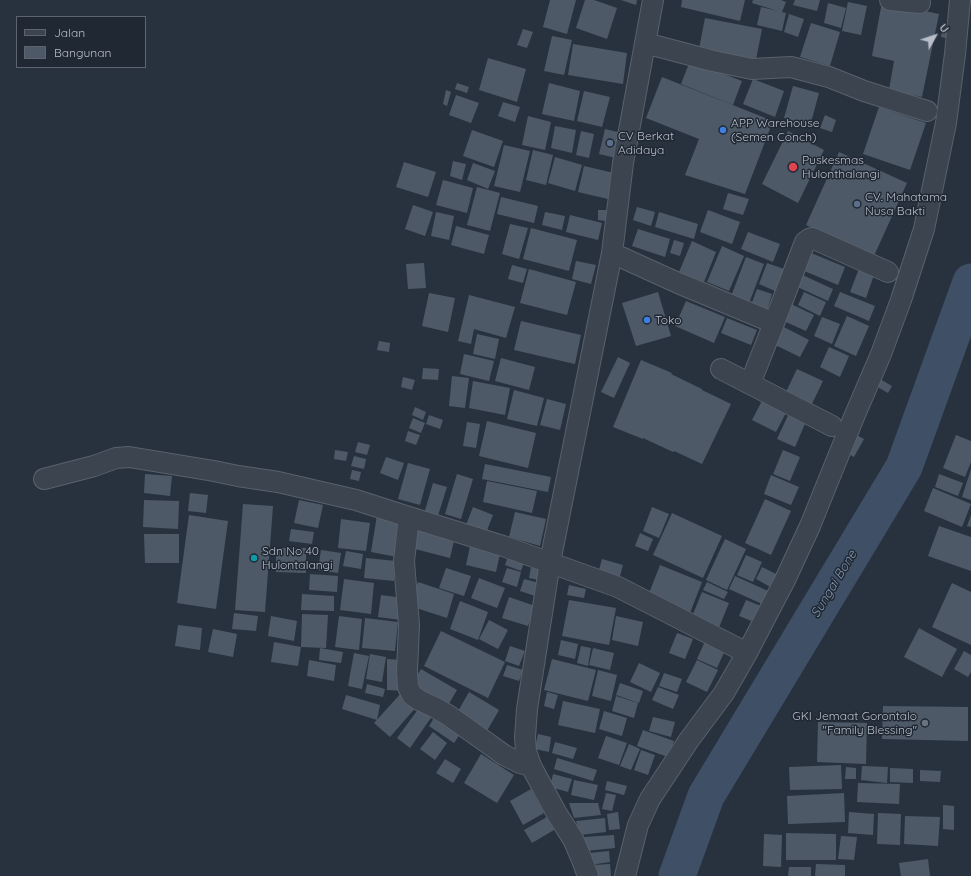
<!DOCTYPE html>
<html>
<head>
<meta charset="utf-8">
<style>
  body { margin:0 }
  #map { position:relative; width:971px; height:876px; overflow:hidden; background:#28323f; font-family:Quicksand,sans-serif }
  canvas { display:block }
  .legend { position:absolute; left:16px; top:16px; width:130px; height:52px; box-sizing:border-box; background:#202834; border:1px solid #5d6470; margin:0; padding:5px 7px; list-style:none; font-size:12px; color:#b8bfc9 }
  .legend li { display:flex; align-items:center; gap:8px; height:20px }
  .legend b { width:20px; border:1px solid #5d6470 }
  .north { position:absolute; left:915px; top:16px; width:40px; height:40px; -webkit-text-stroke:3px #202834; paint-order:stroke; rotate:50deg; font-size:11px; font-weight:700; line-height:16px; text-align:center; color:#b8bfc9 }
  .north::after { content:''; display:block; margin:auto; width:14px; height:18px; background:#b8bfc9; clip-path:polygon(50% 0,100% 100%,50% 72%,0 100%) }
</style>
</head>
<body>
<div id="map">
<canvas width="971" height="876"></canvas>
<ul class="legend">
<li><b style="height:5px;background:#3b444f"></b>Jalan</li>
<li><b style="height:11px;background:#4e5967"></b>Bangunan</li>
</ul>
<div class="north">U</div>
</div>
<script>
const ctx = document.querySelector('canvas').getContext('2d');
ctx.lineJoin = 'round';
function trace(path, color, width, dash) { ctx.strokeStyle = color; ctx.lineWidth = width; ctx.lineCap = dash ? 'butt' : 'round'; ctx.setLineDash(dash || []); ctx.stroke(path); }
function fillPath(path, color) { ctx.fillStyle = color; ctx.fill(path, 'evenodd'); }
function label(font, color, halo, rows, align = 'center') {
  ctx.font = font + ' Quicksand,sans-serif'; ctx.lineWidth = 3; ctx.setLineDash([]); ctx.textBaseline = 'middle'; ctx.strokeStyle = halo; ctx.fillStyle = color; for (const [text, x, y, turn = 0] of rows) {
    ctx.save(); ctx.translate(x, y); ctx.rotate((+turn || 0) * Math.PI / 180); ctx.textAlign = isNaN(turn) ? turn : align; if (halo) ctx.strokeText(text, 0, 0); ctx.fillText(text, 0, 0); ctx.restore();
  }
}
const river = new Path2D(`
  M677 876 706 796 904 467 971 282`);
const building = new Path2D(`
  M550 0H576L567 34 543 27Z
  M585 0H594L617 8 607 39 576 28Z
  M621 0H637L636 5Z
  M682 0H745L740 21 681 7Z
  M753 0H781L786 2 782 12 786 13 782 31 757 25 761 7 778 11 752 3Z
  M795 0H820L817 11 793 5Z
  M848 2 867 6 861 35 842 31Z
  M882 2 939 14 922 97 889 90 894 61 872 56Z
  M828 3 846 8 841 28 824 23Z
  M789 14 804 19 798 37 784 32Z
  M705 18 762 29 756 60 699 49Z
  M811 23 840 32 830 66 800 57Z
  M943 23 952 24 950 39 941 37Z
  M523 29 533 32 527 48 517 45Z
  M552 36 572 40 564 75 544 71Z
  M573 44 627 53 623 84 568 75Z
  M488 58 526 69 517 102 479 90Z
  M690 61 742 81 733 105 681 84Z
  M662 77 773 121 745 194 685 175 699 139 646 118Z
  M753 79 784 91 775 117 743 104Z
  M457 83 469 87 467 93 455 89Z
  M549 83 580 91 574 121 542 114Z
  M793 86 819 93 810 126 784 118Z
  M446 90 451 92 447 106 443 104Z
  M584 91 610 97 602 127 577 121Z
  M456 95 479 103 471 123 449 115Z
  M503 102 520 107 515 122 498 116Z
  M879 107 926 123 910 170 863 154Z
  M825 115 836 120 832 132 820 128Z
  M528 116 551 122 545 150 522 145Z
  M555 126 576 130 572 153 551 148Z
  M605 129 622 133 616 158 599 154Z
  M472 130 503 141 494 167 463 156Z
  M581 131 594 134 589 158 576 155Z
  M788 131 824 150 798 203 762 184Z
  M504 145 530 151 520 192 494 186Z
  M533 150 553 155 546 185 526 180Z
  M839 152 907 183 874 256 806 225Z
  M555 157 582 165 575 191 548 183Z
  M453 161 466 164 462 180 450 176Z
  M404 162 436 172 428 197 396 187Z
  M473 163 495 171 488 189 467 180Z
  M584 166 614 173 608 199 578 192Z
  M443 180 473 188 467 213 436 205Z
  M477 187 500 193 490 231 467 225Z
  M728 193 749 199 743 215 723 209Z
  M501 197 538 206 534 223 497 214Z
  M413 205 433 212 425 236 405 229Z
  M637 207 655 212 651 226 633 220Z
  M598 210H607L606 221 598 220Z
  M708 210 740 222 732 244 700 232Z
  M436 212 454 216 449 240 431 236Z
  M545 212 565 216 562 230 542 225Z
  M659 212 698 224 694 239 655 227Z
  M570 215 602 223 598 240 566 232Z
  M510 224 528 228 519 259 502 254Z
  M456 226 489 235 484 254 451 245Z
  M531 228 577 240 569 271 523 259Z
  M638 229 670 239 665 257 632 246Z
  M748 232 780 244 773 262 741 249Z
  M674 240 684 243 680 256 670 253Z
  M692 241 716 252 704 282 679 272Z
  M722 246 744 256 729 291 707 282Z
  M804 250 845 267 838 285 797 268Z
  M746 257 764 264 748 306 730 299Z
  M576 261 596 265 591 284 572 279Z
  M424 263 426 288 408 289 406 264Z
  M767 263 784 269 775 291 759 284Z
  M512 265 527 269 523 283 508 279Z
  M860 266 875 272 866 298 850 292Z
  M529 269 576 282 567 315 520 303Z
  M798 273 833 289 828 301 793 285Z
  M757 289 772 294 767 311 751 305Z
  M658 292 671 336 636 346 622 303Z
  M804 292 826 302 820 316 798 305Z
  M840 292 875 306 869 321 834 306Z
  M429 293 455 298 448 332 422 326Z
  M469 295 515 307 506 338 474 329 471 344 458 341Z
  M686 301 725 317 714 343 675 326Z
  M787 302 814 315 806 331 779 319Z
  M847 316 869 326 856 356 834 346Z
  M822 317 840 324 832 344 814 336Z
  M727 318 757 330 751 345 721 333Z
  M521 321 581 335 575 364 514 350Z
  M780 325 809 340 800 357 771 343Z
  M477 334 499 339 495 359 473 354Z
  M379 341 390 343 389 352 377 350Z
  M829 347 849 356 840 377 820 367Z
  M464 354 494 361 489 381 460 374Z
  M618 357 630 363 614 398 601 392Z
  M501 358 535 367 529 390 495 381Z
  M641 360 672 373 671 374 702 389V390L731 404 702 464 674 451 673 452 643 438V439L613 427Z
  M423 368 439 369 438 380 422 379Z
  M797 369 823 381 811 406 785 394Z
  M452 376 469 378 465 408 449 406Z
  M403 377 415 380 412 390 401 387Z
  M880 379 892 386 888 393 876 386Z
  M473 381 510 388 505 415 469 408Z
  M514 390 544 398 537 426 507 419Z
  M764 397 788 409 776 432 752 420Z
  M547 399 566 404 560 430 540 425Z
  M415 407 426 412 423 420 412 415Z
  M791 409 808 417 795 447 777 439Z
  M429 415 443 420 440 429 426 424Z
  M413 418 425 423 421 433 409 428Z
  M487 421 536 433 528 468 479 456Z
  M467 422 480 424 476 448 463 446Z
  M408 431 420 435 416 445 405 441Z
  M853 433 864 439 854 457 843 451Z
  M956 435 971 441V462L965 477 943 468Z
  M358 442 370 445 367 455 355 452Z
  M335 450 348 452 346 461 334 459Z
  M783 450 800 457 790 481 773 474Z
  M354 456 366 459 364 469 351 466Z
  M386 457 404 463 398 480 380 473Z
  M408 463 430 469 420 505 398 499Z
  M485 464 551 477 548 492 482 479Z
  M971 469V500L962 497Z
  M352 470 361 472 359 481 350 479Z
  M145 474 172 476 170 496 144 493Z
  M457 474 473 479 461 519 445 514Z
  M939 474 963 483 958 496 935 487Z
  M771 475 799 487 791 505 764 494Z
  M487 481 537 491 532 513 483 502Z
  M433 483 447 487 437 519 424 514Z
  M933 488 971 504 962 527 924 511Z
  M190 493 208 495 206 513 188 511Z
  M765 499 791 511 771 555 745 543Z
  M144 500 179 501 178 529 143 527Z
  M299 500 323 505 318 528 294 523Z
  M243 504 273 506 265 612 235 610Z
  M473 507 493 515 486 533 466 525Z
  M652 507 669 514 659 538 643 531Z
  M515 512 546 519 540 546 509 537Z
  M672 513 722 536 703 578 653 555Z
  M189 515 228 521 216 609 177 603Z
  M377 515 403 519 397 557 371 552Z
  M971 515V527L967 526Z
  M341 519 370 523 366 551 338 548Z
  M939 526 971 537V571L928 556Z
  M416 527 455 537 450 558 411 548Z
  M291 529 314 532 312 544 289 541Z
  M640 533 653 539 648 551 635 546Z
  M144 534H179V563H145Z
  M725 539 746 549 727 590 706 580Z
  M470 546 500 554 496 572 466 565Z
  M276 548H306V573L276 572Z
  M321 550 341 553 338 573 318 570Z
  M346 551 363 554 361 569 343 566Z
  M509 554 525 560 521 571 505 565Z
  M746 555 762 562 753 582 737 575Z
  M366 558 396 561 394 581 364 578Z
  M602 559 623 565 619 580 598 574Z
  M660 565 702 582 690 613 648 596Z
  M531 567 542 569 539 580 529 578Z
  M762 567 780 576 774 589 756 579Z
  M446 568 471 576 464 596 439 588Z
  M507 568 521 572 517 587 502 582Z
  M310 574 338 576 337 592 309 590Z
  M735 576 768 591 762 604 729 589Z
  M479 578 505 588 497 608 471 598Z
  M344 579 374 583 371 614 340 610Z
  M524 579 539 583 535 596 520 591Z
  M418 582 454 594 447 618 410 606Z
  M707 582 728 592 724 599 703 590Z
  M952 583 971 592V645L932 627Z
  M569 585 586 589 584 598 567 595Z
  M702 592 729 603 718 630 691 619Z
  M302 594 334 596V611L301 610Z
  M381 595 404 598 401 620 378 617Z
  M509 597 535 606 528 626 502 618Z
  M569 600 616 608 609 645 562 636Z
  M746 600 761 606 754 622 739 616Z
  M460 601 488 612 478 640 450 629Z
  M234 613 258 616 256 631 232 629Z
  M302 614 328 615 326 648 301 647Z
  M271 616 297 621 294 641 268 636Z
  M339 616 362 619 359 650 335 647Z
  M616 616 643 622 638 646 612 640Z
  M365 618 398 622 395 651 362 648Z
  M489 620 508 630 498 649 479 639Z
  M178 625 202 628 200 650 175 646Z
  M919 628 957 649 942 677 904 657Z
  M213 629 237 634 233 657 208 652Z
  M441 631 505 662 488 698 424 666Z
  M677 633 693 639 685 659 669 653Z
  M707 637 727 646 717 668 697 659Z
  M561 640 578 644 575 659 558 655Z
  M274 642 301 647 298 666 271 662Z
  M510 646 525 651 519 666 505 661Z
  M581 646 591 648 588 666 577 663Z
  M320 648 343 652 341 663 319 660Z
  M593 648 614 653 610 670 589 665Z
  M964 651 971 655V672L968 677 954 669Z
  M354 653 369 656 362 689 348 686Z
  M370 654 386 657 382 682 366 679Z
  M387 659 403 660 404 691 387 690Z
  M552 659 596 670 588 701 544 690Z
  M309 660 336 665 334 681 307 676Z
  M697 660 718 670 707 692 686 682Z
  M639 663 660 673 651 692 630 682Z
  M507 665 523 670 519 681 503 676Z
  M421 669 457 690 447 707 411 686Z
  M598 670 617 675 611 701 592 696Z
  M664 673 682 679 677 692 659 686Z
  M620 683 643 691 639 703 616 695Z
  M367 684 385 689 383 697 365 693Z
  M658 687 679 695 673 709 652 700Z
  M403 691 418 705 390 737 374 723Z
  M469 692 499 710 487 731 457 713Z
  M547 692 558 695 554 709 544 706Z
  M346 695 380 705 377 720 342 709Z
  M616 696 638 703 634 718 612 711Z
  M563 701 600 709 595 733 558 725Z
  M422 704 435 712 410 748 397 738Z
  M883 706 968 707V741L882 739Z
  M604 711 627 718 622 736 599 729Z
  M437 713 463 730 454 743 429 726Z
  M653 717 675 722 671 737 649 731Z
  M818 722 867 723 866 764 817 762Z
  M643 730 674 741 668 757 637 746Z
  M433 732 447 743 435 760 420 749Z
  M538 734 551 737 549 752 535 749Z
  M606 736 627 743 619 765 598 758Z
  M555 742 577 748 573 759 552 753Z
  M629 744 640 749 631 770 620 766Z
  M641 750 655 755 648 775 634 770Z
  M481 754 514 775 497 803 464 783Z
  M557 758 597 770 593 781 554 769Z
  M445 759 461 769 453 783 436 773Z
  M841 765 842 789 790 790 789 767Z
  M862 766 888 767 887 783 861 780Z
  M846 767 856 768V779H845Z
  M890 768 913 769V783L890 782Z
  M920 770 941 771 940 782 920 781Z
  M553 774 572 779 568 792 550 787Z
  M574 780 598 785 594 800 571 795Z
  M607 781 627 786 624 795 605 790Z
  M858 783 900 784 899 804 857 802Z
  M531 789 544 813 523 825 510 801Z
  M606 793 616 795 612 811 602 809Z
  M844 793 845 822 788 824 787 796Z
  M569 803H598L601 815 574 818Z
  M943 805 954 806V830L943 829Z
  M618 812 620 829 609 830 607 814Z
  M849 812 874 814 873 835 848 833Z
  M878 813 901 814 900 845 877 844Z
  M905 816 940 817 938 846 904 844Z
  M547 817 554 830 532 843 524 830Z
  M605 818 606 832 580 835 576 821Z
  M786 833 836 834V860H786Z
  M764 834 782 835 781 867 763 866Z
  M614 835 615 848 585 851 584 837Z
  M841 836 857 837 854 860 838 859Z
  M609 851 610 862 590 865 589 853Z
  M928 859 930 876H901L899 863Z
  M610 864 611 876H594V865Z
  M816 864 845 865V876H815Z
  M789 867H811V876H788Z`);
const minor = new Path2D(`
  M890 0 920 3
  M645 43 713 61 752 69 791 67 829 77 864 91 927 111
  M612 253 678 283 774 323 805 242 809 239 812 238 888 272
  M721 369 832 426
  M750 384 774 323
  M44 479 94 466 116 458 129 457 214 471 238 476 278 482 356 500 409 517 503 546 618 587 747 653
  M409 517 404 561 409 625 407 671 408 687 412 695 419 700 434 707 448 715 486 742 504 755 520 763 531 766
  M588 876 582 860 573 839 557 814 531 766 526 751 525 737 527 709 550 562 612 253 623 163 653 0
  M625 876 638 825 650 799 689 740 724 693 747 653 784 582 810 526 854 417 881 354 901 300 924 229 946 123 955 54 960 0`);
const markers = [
  [723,130,4,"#3f7fe0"],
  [610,143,4,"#5c6f8a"],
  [793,167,5,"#e0444e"],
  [857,204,4,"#5c6f8a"],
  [647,320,4,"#3f7fe0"],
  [254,558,4,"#0f9aa8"],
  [925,723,4,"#6b7280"]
];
const poiNames = [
  ["APP Warehouse",731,123],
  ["(Semen Conch)",731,137],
  ["CV Berkat",618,136],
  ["Adidaya",618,150],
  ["Puskesmas",802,160],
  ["Hulonthalangi",802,174],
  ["CV. Mahatama",865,197],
  ["Nusa Bakti",865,211],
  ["Toko",655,320],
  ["Sdn No 40",262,551],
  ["Hulontalangi",262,565],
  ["GKI Jemaat Gorontalo",917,716,"right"],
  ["\"Family Blessing\"",917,730,"right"]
];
const waterNames = [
  ["Sungai Bone",834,584,-59]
];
trace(river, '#3f4f66', 37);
fillPath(building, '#4e5967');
trace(minor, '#59616c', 22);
trace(minor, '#3b444f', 20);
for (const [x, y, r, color] of markers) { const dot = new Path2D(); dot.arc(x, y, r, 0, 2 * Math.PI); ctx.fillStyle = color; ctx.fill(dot); trace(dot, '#202834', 1.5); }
label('12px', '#b8bfc9', '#202834', poiNames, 'left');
label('italic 13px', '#8295ae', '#202834', waterNames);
</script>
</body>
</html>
